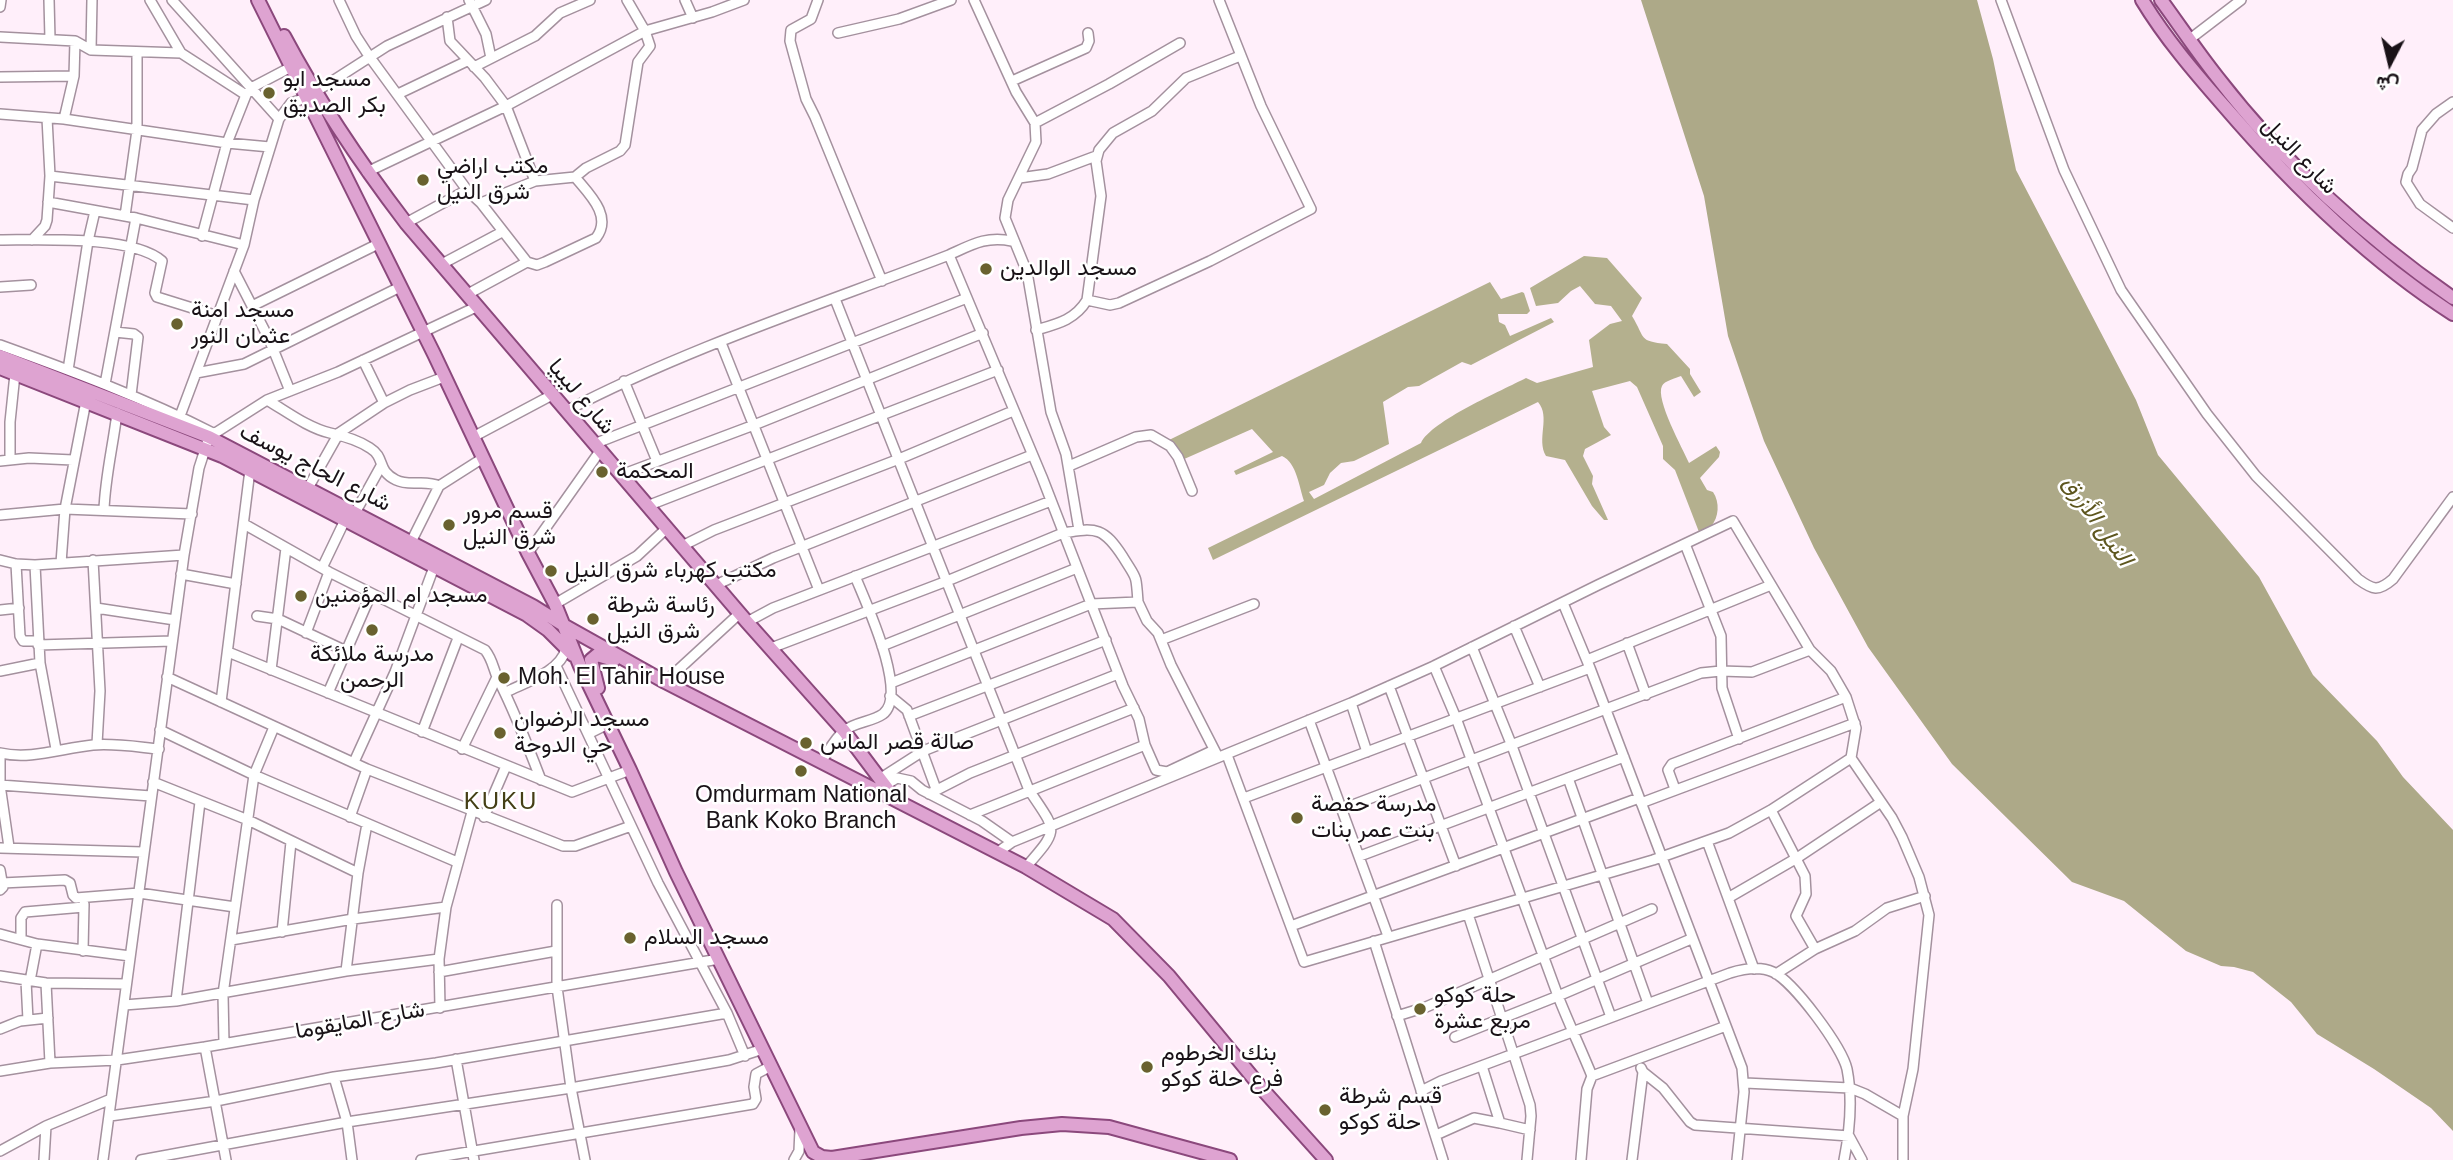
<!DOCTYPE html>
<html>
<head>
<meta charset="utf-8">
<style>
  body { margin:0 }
  #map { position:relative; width:2453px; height:1160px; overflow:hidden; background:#ffeffa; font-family:Arial,Vazirmatn,sans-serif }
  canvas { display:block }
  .north { position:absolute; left:2355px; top:28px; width:70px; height:70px; -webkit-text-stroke:5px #fff; paint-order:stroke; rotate:187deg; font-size:19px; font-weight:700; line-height:28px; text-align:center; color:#191217 }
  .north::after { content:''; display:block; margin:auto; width:24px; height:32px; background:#191217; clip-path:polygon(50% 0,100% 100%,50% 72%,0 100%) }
</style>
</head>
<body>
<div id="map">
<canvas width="2453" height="1160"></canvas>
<div class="north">ش</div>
</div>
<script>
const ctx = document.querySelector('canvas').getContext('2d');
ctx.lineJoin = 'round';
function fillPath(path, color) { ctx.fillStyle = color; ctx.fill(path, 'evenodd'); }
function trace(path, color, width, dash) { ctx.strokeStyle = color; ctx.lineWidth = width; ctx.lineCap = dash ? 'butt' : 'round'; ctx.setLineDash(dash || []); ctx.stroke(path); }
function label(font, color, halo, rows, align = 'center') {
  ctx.font = font + ' Arial,Vazirmatn,sans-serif'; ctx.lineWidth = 5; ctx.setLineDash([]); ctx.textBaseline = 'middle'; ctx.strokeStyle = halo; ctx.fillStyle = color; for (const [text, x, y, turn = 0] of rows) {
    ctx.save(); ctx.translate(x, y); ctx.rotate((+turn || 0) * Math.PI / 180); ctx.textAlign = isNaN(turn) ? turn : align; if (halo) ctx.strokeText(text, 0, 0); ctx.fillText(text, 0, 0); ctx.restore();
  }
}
const forest = new Path2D(`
  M1584 256 1607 258 1642 298 1632 316C1646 339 1638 341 1667 344L1690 369V374L1701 392 1694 397 1681 376C1676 378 1664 381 1662 386 1655 399 1683 449 1689 463L1716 446 1720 452 1719 457 1700 478 1707 490 1713 492C1720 502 1719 518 1711 526 1708 529 1703 530 1699 532L1675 470 1663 459V446L1637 387 1630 381 1592 391 1604 427 1611 435 1585 449 1583 456 1593 476 1592 484 1608 520H1604L1592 506 1565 460 1546 456C1536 439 1551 417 1538 402L1213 560 1208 548 1304 501C1299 487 1297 463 1282 456L1236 475 1234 471 1273 452 1252 429 1182 460 1165 442 1490 282 1501 299 1522 292 1524 293 1530 311 1527 314H1498L1499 322 1505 325 1510 336 1551 318 1554 322 1471 365 1462 362 1419 386 1408 387 1383 402 1389 444 1354 461 1341 463 1330 473 1324 485 1309 492 1314 499 1421 443C1431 421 1503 390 1526 378L1537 383 1593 367 1589 340 1610 324 1622 321 1611 306 1595 304 1580 286 1571 291 1558 303 1536 306 1530 288Z`);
const water = new Path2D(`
  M1641 0H1977L1993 59 2016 170 2136 400 2158 455 2259 577 2313 675 2377 741 2403 777 2453 830V1131L2431 1108 2374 1069 2317 1034 2291 1002 2253 972 2234 967 2221 966 2186 951 2124 901 2072 882 1952 764 1868 647 1814 548 1764 441 1728 336 1704 196Z`);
const stream = new Path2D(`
  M1017 844 1028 840`);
const minor = new Path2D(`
  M49 0 50 39
  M150 0 181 53
  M172 0 279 119
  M339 0 356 36 369 56 467 190 481 203 527 262 466 295
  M469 0 486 34 491 58
  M685 0 693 18
  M818 0 811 19 791 30 790 41 806 99 815 117 882 281
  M974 0 1016 92 1035 123 1036 142 1008 200 1005 218 1027 272 1051 412 1066 454 1079 530
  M2001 0 2064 170 2121 290 2207 414 2256 476 2358 579C2373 590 2378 592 2393 579L2453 497
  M0 7 1 0
  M447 17 450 41 485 78 506 106 535 181
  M838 33 899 19 951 0
  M0 37 75 41 91 50 181 53 246 95
  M2190 39 2241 0
  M91 50 92 0
  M474 67 535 36 560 13 590 0
  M0 77 74 76
  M1012 81 1086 48 1089 41 1088 33
  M398 94 467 61
  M2453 102 2436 114 2422 130 2412 168 2408 174 2406 182 2420 204 2453 228
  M0 114 64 119 227 143 270 147
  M64 119 74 76 75 41
  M1035 123 1109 84 1180 43
  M367 172 506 106 645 31 712 12 744 0
  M50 176 254 200
  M1019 178 1048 174 1096 156
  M48 202 136 218 244 245
  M481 203 535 181 575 177 586 168 620 151 625 145 638 62 650 46 645 31 627 0
  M125 216 137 130V52
  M406 223 467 190
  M202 236 227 143 246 95 251 88 291 67
  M0 240C38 240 133 235 162 261L155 293 157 297 218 316
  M32 240 45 226 47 220 50 176 47 118
  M949 255 1042 477 1123 686 1139 719 1145 745 1156 770 1167 772 1214 750
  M527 262 537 265 545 262 596 238C613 216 589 194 575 177
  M440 265 502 232
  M234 271 269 339 290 391
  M0 287 31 285
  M835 299 1029 790C1057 832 1060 828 1026 867
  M1087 300 1110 305 1119 303 1210 261 1311 209 1261 106 1219 0
  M252 306 378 244
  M1036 330C1057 324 1075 320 1087 300L1101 196 1096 161 1099 150 1113 133 1152 111 1186 78 1240 56
  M115 332 134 334 138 337 131 395
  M721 343 819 590
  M0 345C72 371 144 398 213 433
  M363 360 384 403
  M68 370 88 241 95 211
  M196 373 244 364 400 287
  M624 381 657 461
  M105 384 136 218
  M267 400C286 411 308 428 330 433 344 436 358 440 370 448 386 458 376 470 396 480 410 487 425 479 439 486
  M566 411C687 348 822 304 949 255 973 244 986 236 1012 241
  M180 416 244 245 254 200 279 119 291 103 306 98 387 46 486 0
  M473 437 552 395
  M594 444 967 298
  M10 459V422L15 374
  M0 461 29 458 73 460
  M1069 466 1136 437 1151 435 1170 446 1178 457 1192 491
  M621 475 754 425 983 333
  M308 488 339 433 384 403 410 390 444 377
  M647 506 998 370
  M104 510C105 478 113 446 117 413
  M355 513 381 466
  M0 515 65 509 192 514
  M244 524 329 572 485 650C493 660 493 669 498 679 515 712 528 746 541 780
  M411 542 439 486 483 458
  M1685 544 1721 636 1722 688 1739 739
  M682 546 714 530 899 459 1013 411
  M528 553 600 451
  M0 560 16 564 35 565 184 555
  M93 560 100 691 97 744
  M61 563 65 509 86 401
  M16 564 20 636 23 641H38
  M35 565 40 663 56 749
  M322 568 345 520
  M181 574 236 584
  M716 585 773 558 1032 455
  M1563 603 1590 668 1742 1068 1744 1092 1737 1160
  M555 604 637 556 667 528
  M96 608 175 620
  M0 610 19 608
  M257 616 278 619 346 651
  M747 622 773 608 1051 501
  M1514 626 1540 687
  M306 633 329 572
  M1161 640 1254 604
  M1627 643 1646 695
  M38 645 172 641
  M882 646 1077 568
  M1472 647 1512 746 1611 1017
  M771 648 947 581 1063 533C1097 527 1104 528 1123 557 1137 580 1136 573 1138 602
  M228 652 572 792 630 770
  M1587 660 1771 585
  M556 666 658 883 727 1013 745 1056
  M1434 666 1456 718 1558 996C1569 1024 1581 1049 1592 1076L1587 1089 1581 1160
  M271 670 286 548
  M0 671 40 663
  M167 677 367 769 563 846H575L631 826
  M665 682 740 613
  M891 683 1091 604 1138 602 1147 621 1158 633 1171 665 1217 755
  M1389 686 1456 866
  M506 692C526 682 560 672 566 649
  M328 693 371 594
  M890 696 907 710 936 789
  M221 702 250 470
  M1351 703 1367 752
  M909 716 1106 640
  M1309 720 1388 936
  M160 730 254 775 457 862
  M422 732 458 638
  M588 734 608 724
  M462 749 497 677
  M0 753C31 760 62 748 93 745 114 743 138 747 159 749
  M0 754V785L9 847
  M1227 755 1304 962 1653 860 1729 833 1771 810 1851 758
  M354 762 395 672 434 567
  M821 762C828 752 835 738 844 731 854 722 872 722 883 714 909 694 865 601 855 576
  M881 778 923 751 1118 674
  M1568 778 1648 1003
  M153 782 248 820 358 873
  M0 785 151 796
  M886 785 897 778 911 781 922 790 982 821 1012 842
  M1675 789 1668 770 1672 764 1846 697
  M929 794 970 773 1134 708
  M1244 798 1590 668
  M1641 803 1855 723
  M1342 809 1701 673 1721 671 1752 672 1810 650
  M1771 810 1805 876 1806 894 1796 916 1815 949
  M970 815 1145 745
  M350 817 367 769
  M484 817 506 766
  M1707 841 1728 898 1797 858 1881 802
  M0 848 143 852
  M998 852 1012 842 1351 703 1434 666 1598 585 1733 521 1810 650 1831 671 1846 697 1856 728 1851 758 1892 818 1902 837 1919 877 1929 915 1913 1069 1903 1116V1160
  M1360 856 1624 757
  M0 870 3 887 0 890
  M2 883 65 880 70 883 73 895 76 898 139 893 235 907
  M1728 898 1754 969
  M557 905V987L571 1088 585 1160
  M1468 914 1530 1105 1531 1116 1527 1160
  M1291 926 1639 798
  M282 932 291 842
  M0 934 37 944 130 956
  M21 939V918L25 912 84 907
  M231 940 353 919 446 907
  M1374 941 1443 1160
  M83 951 84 904
  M346 971 358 873 367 824
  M439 972 556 951
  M1776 974 1815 949 1855 931 1887 908 1925 896
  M0 976 46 983 126 984
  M26 981 28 1020
  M30 981 37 944
  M46 983 50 1063
  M176 1001 200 802
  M124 1005 176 1001 346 971 439 959
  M440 1008 439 959 446 907 472 812
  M1397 1016 1426 1007 1652 909
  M0 1029 20 1021 48 1018
  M1455 1037 1558 996 1691 939
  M224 1044 223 994 254 775 274 727
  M205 1047 226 1160
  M456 1059 474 1160
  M1482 1066 1500 1123 1530 1130
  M0 1071 50 1063 117 1060 205 1047 719 959
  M1643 1072 1663 1088 1690 1122 1695 1125 1849 1136 1862 1160
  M1592 1076 1726 1026
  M334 1077 347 1122 352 1160
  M1745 1083 1850 1088 1865 1094 1903 1116
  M1421 1091 1441 1081 1730 973C1743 969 1760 966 1773 972 1794 982 1842 1047 1847 1069 1853 1100 1850 1130 1844 1160
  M110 1116 216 1101 334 1077 436 1063 727 1013
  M1436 1135 1474 1118 1500 1123
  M0 1151 46 1126 111 1099
  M44 1160 46 1126
  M103 1160 184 555 199 468 209 437 267 400 338 372 476 307
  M141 1160 347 1122 571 1088 729 1060 763 1049
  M421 1160 753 1104 756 1099 754 1087 756 1074 771 1066
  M794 1160 799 1151 800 1129
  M1632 1160 1643 1072 1641 1068`);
const major = new Path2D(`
  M258 0 434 354 528 553 555 604 580 666 630 770 676 872 813 1152 822 1157 832 1158 1021 1128 1062 1124 1109 1127 1230 1160
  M2142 0C2165 38 2195 73 2224 106 2291 184 2366 258 2453 314
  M2161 0C2180 26 2198 53 2218 78 2283 162 2366 238 2453 298
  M284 36C319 102 361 164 406 223L747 622 844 731 895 799
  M0 356 209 437 533 606 565 626 665 682 1026 867 1113 919 1169 976 1264 1091 1326 1160
  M0 368 222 456 527 615 548 630 573 655
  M598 688 591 660 597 655 614 660`);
const markers = [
  [269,93,7,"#69622f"],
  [423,180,7,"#69622f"],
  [986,269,7,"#69622f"],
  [177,324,7,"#69622f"],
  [602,472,7,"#69622f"],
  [449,525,7,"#69622f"],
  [551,571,7,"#69622f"],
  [301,596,7,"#69622f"],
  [593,619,7,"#69622f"],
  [372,630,7,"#69622f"],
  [504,678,7,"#69622f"],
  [500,733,7,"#69622f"],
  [806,743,7,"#69622f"],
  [801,771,7,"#69622f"],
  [1297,818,7,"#69622f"],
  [630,938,7,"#69622f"],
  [1420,1009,7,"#69622f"],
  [1147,1067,7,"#69622f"],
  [1325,1110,7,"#69622f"]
];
const poiNames = [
  ["مسجد ابو",283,80],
  ["بكر الصديق",283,106],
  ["مكتب اراضي",437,167],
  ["شرق النيل",437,193],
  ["مسجد الوالدين",1000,269],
  ["مسجد امنة",191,311],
  ["عثمان النور",191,337],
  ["المحكمة",616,472],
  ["قسم مرور",463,512],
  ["شرق النيل",463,538],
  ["مكتب كهرباء شرق النيل",565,571],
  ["مسجد ام المؤمنين",315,596],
  ["رئاسة شرطة",607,606],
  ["شرق النيل",607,632],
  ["مدرسة ملائكة",372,655,"center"],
  ["الرحمن",372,681,"center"],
  ["Moh. El Tahir House",518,678],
  ["مسجد الرضوان",514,720],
  ["حي الدوحة",514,746],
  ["صالة قصر الماس",820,743],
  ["Omdurmam National",801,796,"center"],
  ["Bank Koko Branch",801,822,"center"],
  ["مدرسة حفصة",1311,805],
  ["بنت عمر بنات",1311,831],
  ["مسجد السلام",644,938],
  ["حلة كوكو",1434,996],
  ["مربع عشرة",1434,1022],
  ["بنك الخرطوم",1161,1054],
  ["فرع حلة كوكو",1161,1080],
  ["قسم شرطة",1339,1097],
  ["حلة كوكو",1339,1123]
];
const streetNames = [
  ["شارع النيل",2299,156,46],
  ["شارع ليبيا",581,397,50],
  ["شارع الحاج يوسف",315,468,27],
  ["شارع المايقوما",360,1021,-10]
];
const waterNames = [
  ["النيل الأزرق",2097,521,55]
];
const neighbourhoodNames = [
  ["KUKU",501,802]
];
fillPath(forest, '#b4b08e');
fillPath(water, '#ada988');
trace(stream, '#ada988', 2);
trace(minor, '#a4919e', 12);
trace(major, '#8b487c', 16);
trace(minor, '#fff', 9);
trace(major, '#dea3d1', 12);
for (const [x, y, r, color] of markers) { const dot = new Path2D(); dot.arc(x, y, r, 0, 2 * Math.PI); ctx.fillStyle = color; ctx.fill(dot); trace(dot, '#fff', 2.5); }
label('23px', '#191217', '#fff', poiNames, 'left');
label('23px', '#191217', '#fff', streetNames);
label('italic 24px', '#5d561e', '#fff', waterNames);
ctx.letterSpacing = '2px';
label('24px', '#453f16', '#fff', neighbourhoodNames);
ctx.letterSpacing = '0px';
</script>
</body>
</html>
